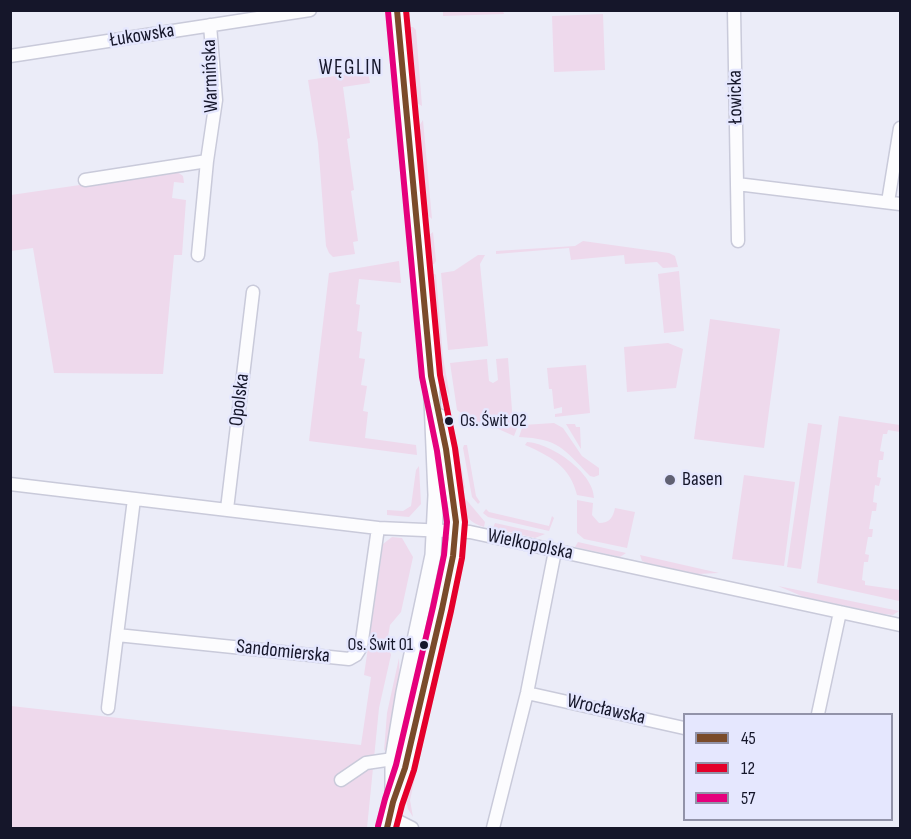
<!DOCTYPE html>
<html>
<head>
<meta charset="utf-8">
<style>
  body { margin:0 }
  #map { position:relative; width:911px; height:839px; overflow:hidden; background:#ebecf8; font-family:"Sofia Sans Condensed",sans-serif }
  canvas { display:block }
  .frame { position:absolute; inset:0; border:12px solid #15162a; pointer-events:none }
  .legend { position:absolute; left:683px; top:713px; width:210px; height:108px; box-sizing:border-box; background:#e5e7fe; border:2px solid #9293a9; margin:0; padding:8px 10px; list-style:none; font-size:18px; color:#15162a }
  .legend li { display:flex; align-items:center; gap:12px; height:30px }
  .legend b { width:30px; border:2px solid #9293a9 }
</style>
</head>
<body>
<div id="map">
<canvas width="911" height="839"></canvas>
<div class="frame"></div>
<ul class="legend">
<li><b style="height:8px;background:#7a4b2a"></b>45</li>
<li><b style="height:8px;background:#e4002b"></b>12</li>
<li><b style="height:8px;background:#e5007d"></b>57</li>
</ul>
</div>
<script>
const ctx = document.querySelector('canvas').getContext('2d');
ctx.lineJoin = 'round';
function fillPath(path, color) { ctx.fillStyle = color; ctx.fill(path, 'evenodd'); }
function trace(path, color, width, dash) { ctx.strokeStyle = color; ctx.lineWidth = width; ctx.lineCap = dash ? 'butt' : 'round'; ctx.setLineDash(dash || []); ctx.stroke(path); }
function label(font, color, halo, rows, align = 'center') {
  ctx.font = font + ' "Sofia Sans Condensed",sans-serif'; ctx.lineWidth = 5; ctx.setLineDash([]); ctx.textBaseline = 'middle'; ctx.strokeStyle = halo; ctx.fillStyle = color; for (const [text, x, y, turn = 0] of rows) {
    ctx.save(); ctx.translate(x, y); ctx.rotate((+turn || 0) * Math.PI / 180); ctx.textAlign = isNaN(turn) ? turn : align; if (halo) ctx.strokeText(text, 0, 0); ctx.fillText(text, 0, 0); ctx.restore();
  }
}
const green = new Path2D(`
  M443 11H503L504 14 443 16Z
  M603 14 605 70 554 72 552 16Z
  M409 27H413L416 30 422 106 415 102Z
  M368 71 370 83 343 87 350 138 347 139 354 190 351 191 358 241 353 242 355 254 333 257 329 253 326 246 318 143 308 80Z
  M423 120 432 219 424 212 417 129Z
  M176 171 183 176 184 183 174 182 172 198 186 200 182 255H174L163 374 54 373 33 248 11 251V195Z
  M433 232 436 261 434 264H429L427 240 428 236Z
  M583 241 669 253 675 256 678 267 663 268 657 262 625 264 624 255 571 260 569 248 496 254V251L575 246Z
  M478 255H485L480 264 488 346 448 350 441 273 454 271Z
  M399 261 401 283 359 279 356 304 360 305 357 331 362 332 359 358 365 359 361 385 367 386 363 411 368 412 365 438 416 445 417 455 309 441 329 273Z
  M679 271 684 331 664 333 658 274Z
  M430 274H435L436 275 443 357 450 397 439 371Z
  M710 319 780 329 764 448 694 439Z
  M668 343 683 349 676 388 627 392 624 347Z
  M508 358 513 423H519L514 436 485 423 483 426 471 420 457 410 450 363 487 359 489 381 493 383 498 380 496 359Z
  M586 365 590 413 555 417V414L562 413V407L554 409 552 389H549L547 368Z
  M839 416 900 425V432L888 430 887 434H883L880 451 884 452 883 460H879L877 477 881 478 879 486 875 485 873 502 877 503 876 511H872L869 529H873L872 537H868L865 554 869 555 868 562H864L862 580 865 581V585L900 590 899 601 817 583Z
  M554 423 563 428 582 456 599 468V475L594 477 590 476C563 448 559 439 519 437L523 425Z
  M808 423 822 425 801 569 787 567Z
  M566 424H575L576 427H580L581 449Z
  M527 442C551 443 594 473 594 498L577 495C570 466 550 456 525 445Z
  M467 445 476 496 480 502 478 504 472 497 463 448 464 445Z
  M458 448 465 487 464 489H459Z
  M419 466 421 504 409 517 387 515V510L403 511 411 506 416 470Z
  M744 475 795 482 784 566 732 559Z
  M464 497 485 522 484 527C467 522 464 514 460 498Z
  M577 500 593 503 592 515 599 523C610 523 613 517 615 508L635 512 627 548 584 539 577 533Z
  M486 509 489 512 549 526 552 516 554 518 549 531 488 517 483 513Z
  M495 523 545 534 535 538 493 528Z
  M392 537 402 538 413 557 401 612 390 625 387 643 391 655 379 708 367 828H11V706L361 745 371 677 364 675 383 544Z
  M578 542 626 553 620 557 575 547Z
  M640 555 719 573 697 574 647 563 642 561Z
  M455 574 456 595 410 800 413 817 408 809 405 796Z
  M778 586 899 611 893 615 884 614 804 597Z
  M399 658 400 687 389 746 384 751 387 713Z`);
const minor = new Path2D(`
  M734 10 737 184 900 204
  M10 56 310 10
  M85 180 207 161 216 100 210 25
  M737 184 738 241
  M888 202 900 128
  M198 255 207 161
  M10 484 378 528 470 532 900 625
  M134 499 117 635 349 659 356 655 361 647 378 528
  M227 509 253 292
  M527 693 684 728
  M108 708 117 635
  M818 714 840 612
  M341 780 366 763 393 759
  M390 817 412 828
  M493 828 527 693 555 551`);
const tertiary = new Path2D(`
  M393 802V759L404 692 433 555 436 495 431 376 397 10
  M387 828 393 802 405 768 442 609 456 540V508L440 417`);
const bus1 = new Path2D(`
  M387 828 393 802 405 768 442 609 453 556 456 522 446 449 431 376 397 10`);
const bus2 = new Path2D(`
  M396 828 402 805 414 770 451 611 462 558 465 522 455 448 440 375 406 10`);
const bus3 = new Path2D(`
  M378 826 385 799 396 765 433 607 444 555 447 522 437 451 422 377 388 11`);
const markers = [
  [449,421,5,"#15162a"],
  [670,480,6,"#606172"],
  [424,645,5,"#15162a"]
];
const busNames = [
  ["Os. Świt 02",460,421],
  ["Os. Świt 01",413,645,"right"]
];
const streetNames = [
  ["Łukowska",142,36,-9],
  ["Warmińska",211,76,-92],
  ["Łowicka",736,97,-91],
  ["Opolska",240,400,-83],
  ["Wielkopolska",530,545,12],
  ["Sandomierska",283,652,6],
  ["Wrocławska",606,710,13]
];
const poiNames = [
  ["Basen",682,480]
];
const neighbourhoodNames = [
  ["WĘGLIN",351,69]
];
fillPath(green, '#eed9ec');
trace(minor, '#c9cada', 15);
trace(tertiary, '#c9cada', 18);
trace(minor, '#fcfcfe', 12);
trace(tertiary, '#fcfcfe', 15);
trace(bus1, '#7a4b2a', 6);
trace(bus2, '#e4002b', 6);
trace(bus3, '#e5007d', 6);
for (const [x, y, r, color] of markers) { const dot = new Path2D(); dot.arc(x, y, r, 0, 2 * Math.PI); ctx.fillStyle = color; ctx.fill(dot); trace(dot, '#e5e7fe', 2); }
label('18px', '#15162a', '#e5e7fe', busNames, 'left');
label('20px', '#15162a', '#e5e7fe', streetNames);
label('20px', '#15162a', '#e5e7fe', poiNames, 'left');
ctx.letterSpacing = '1.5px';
label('21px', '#15162a', '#e5e7fe', neighbourhoodNames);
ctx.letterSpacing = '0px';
</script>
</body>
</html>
